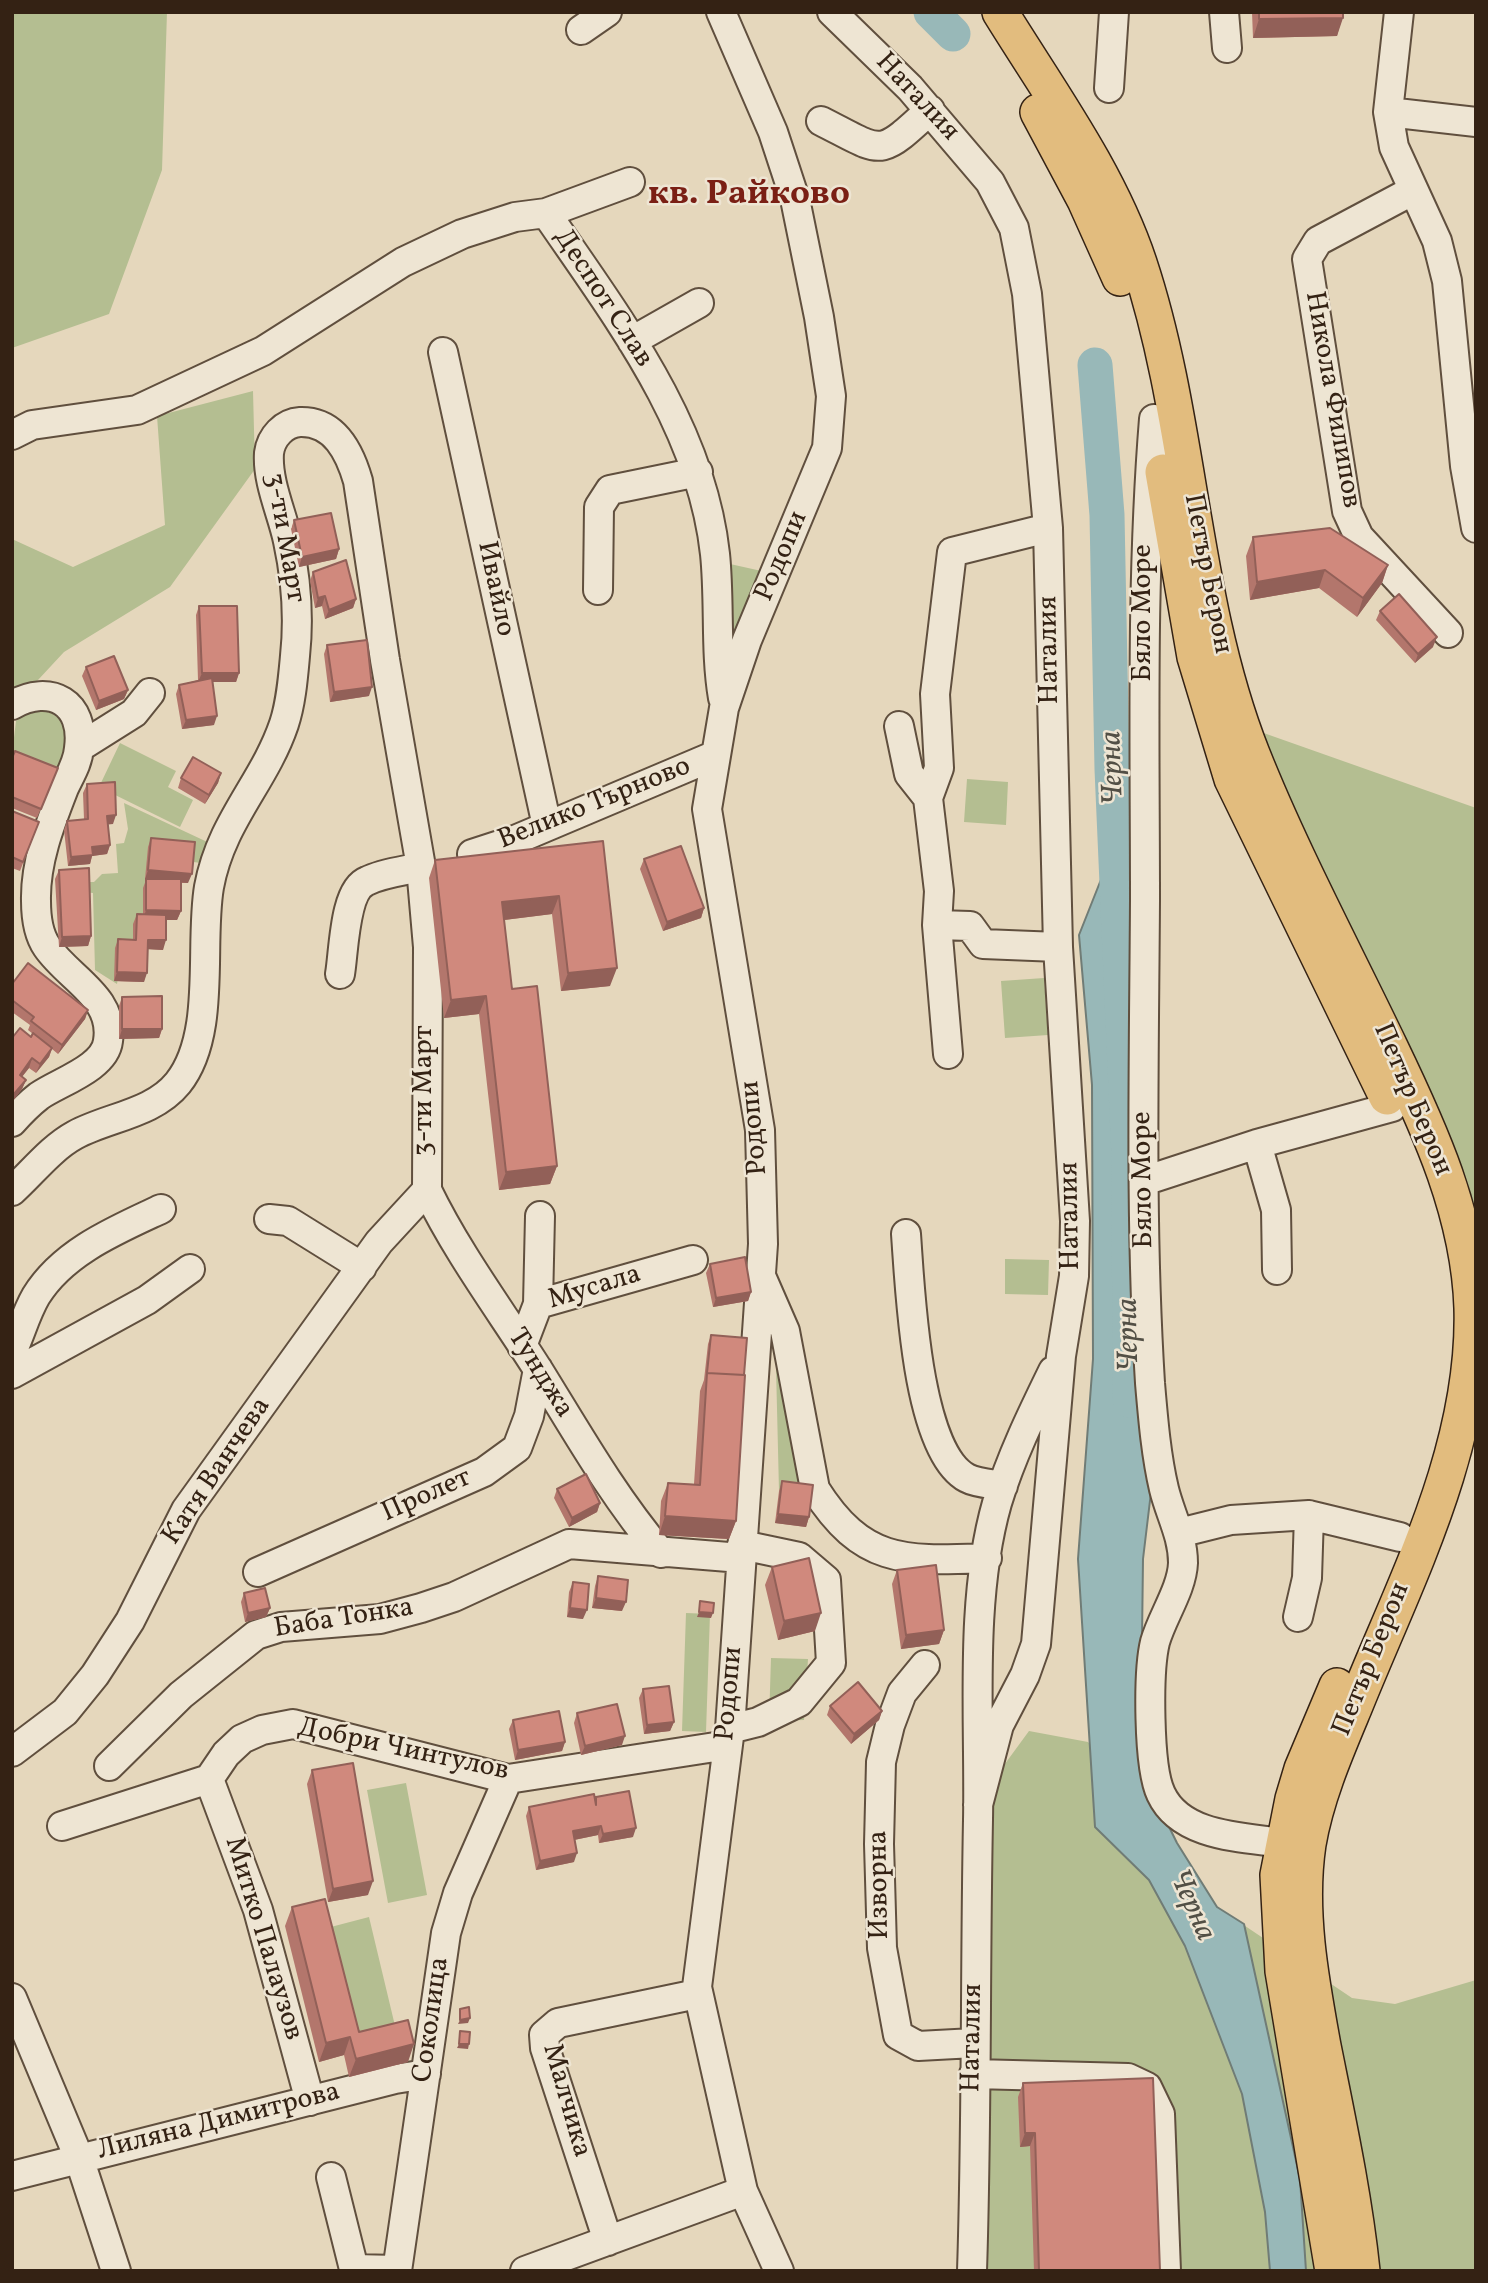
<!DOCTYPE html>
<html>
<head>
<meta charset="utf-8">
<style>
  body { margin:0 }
  #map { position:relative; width:1488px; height:2283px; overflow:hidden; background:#e5d7bc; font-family:Vollkorn,serif }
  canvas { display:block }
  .frame { position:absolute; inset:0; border:14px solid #342214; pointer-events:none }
</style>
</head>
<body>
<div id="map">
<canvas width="1488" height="2283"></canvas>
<div class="frame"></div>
</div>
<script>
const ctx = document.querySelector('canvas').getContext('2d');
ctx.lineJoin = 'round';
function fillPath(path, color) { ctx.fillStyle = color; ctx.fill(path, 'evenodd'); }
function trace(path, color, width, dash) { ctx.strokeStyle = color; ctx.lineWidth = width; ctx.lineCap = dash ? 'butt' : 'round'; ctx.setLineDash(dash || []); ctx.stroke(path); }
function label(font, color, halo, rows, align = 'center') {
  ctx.font = font + ' Vollkorn,serif'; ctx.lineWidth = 5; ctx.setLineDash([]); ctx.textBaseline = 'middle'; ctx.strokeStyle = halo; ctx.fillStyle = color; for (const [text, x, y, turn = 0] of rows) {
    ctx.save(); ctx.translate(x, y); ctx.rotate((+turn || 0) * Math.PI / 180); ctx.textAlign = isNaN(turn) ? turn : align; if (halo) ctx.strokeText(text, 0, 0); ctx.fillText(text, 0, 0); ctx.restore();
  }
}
const green = new Path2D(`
  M12 12H167L162 170 109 314 12 348Z
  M253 391 255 469 170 587 64 652 12 708V539L73 567 165 525 157 416Z
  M721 562 766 572 730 659Z
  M39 709C76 718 69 745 58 772L12 754 16 721 26 712Z
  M1258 731 1476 808V1238Z
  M120 743 176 771 168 787 193 800 180 827 99 787Z
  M967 779 1008 782 1006 825 964 822Z
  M124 803 218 847 201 863 149 856 145 880V936L120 966 117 984 95 970 93 893 73 891 71 882H94L102 874 118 873 116 844 124 843 128 829Z
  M1044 978 1048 1035 1005 1038 1001 981Z
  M1005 1259 1049 1260 1048 1295 1005 1294Z
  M775 1326 782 1396 801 1493 779 1491Z
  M686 1613 710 1614 706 1732 682 1731Z
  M771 1658 808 1659 804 1720 769 1721Z
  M1029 1731 1088 1742 1177 1843 1217 1907 1352 1998 1395 2004 1476 1980V2271H983L984 1835 999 1772Z
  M406 1783 427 1895 388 1903 367 1790Z
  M369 1917 396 2030 355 2040 327 1928Z`);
const water = new Path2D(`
  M1102 877 1116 972 1119 1327 1142 1372 1155 1459 1143 1559 1141 1719 1149 1786 1177 1843 1217 1907 1244 1924 1300 2179 1306 2271H1270L1265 2212 1242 2094 1185 1946 1149 1880 1095 1827 1078 1559 1093 1359 1092 1085 1079 935Z`);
const river = new Path2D(`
  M931 12 953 34
  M1095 365 1107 515 1112 769 1129 1158 1130 1400`);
const minor = new Path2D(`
  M721 12 773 132 795 199 819 317 831 396 827 448 747 640 724 708 707 809 760 1130 763 1244 730 1729 697 1987 743 2191 779 2271
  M832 12 910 88 990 182 1014 228 1027 294 1048 528 1058 947 1075 1221 1074 1276 1061 1356 1036 1644 1025 1675 999 1725 978 1805
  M1224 12 1227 48
  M1399 12 1388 112 1394 147 1437 241 1447 281 1465 466 1476 528
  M581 30 607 12
  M1109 88 1114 12
  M1388 112 1476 122
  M821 121C884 153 877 159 930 110
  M1412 191 1318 241 1307 259 1347 511 1359 537 1448 633
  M546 213 630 182
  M632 341 699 303
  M443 352 547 826
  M1154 419C1141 580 1145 740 1145 901 1144 1062 1140 1223 1150 1383 1153 1418 1156 1455 1164 1489 1170 1514 1183 1536 1183 1563 1182 1589 1162 1617 1155 1642 1148 1671 1148 1767 1161 1794 1181 1837 1242 1837 1283 1843
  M12 435 32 425 137 410 263 351 403 262 462 234 515 217 546 213C617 317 701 425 715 554 720 602 715 651 723 698
  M598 590 599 507 610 490 698 472
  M12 705C51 683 85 703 79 748 78 763 70 775 64 788 50 824 35 862 36 901 36 916 38 934 47 947 69 979 115 997 108 1041 105 1068 59 1082 39 1096 30 1103 20 1113 12 1122
  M899 726 909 774 928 798 939 891 937 925 948 1054
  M80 747 134 713 150 693
  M928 798 939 768 935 694 952 552 1048 528
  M472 854 515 840 716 755
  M937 925 970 926 983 944 1058 947
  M340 974C344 951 344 890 367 881 383 873 404 871 421 867
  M1257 1144 1276 1210 1277 1270
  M1144 1181 1257 1144 1392 1107
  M12 1191C32 1173 51 1148 75 1135 108 1117 153 1114 178 1083 217 1034 199 945 209 887 221 821 264 783 284 724 291 703 293 678 295 656 299 619 296 578 288 541 282 513 267 482 269 453 271 437 284 423 300 422 335 421 350 453 358 481L385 660 421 867 428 947 427 1190C458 1254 501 1311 539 1371 578 1434 613 1496 661 1553
  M269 1219 288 1221 362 1267
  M906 1234C910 1287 916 1451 967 1478 976 1483 992 1484 1003 1486
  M761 1276 785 1331 815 1489C863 1565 906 1561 987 1558
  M538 1304 540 1216
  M522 1346 538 1304 693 1260
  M12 1352C20 1335 26 1313 36 1296 63 1252 116 1230 161 1209
  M12 1374 147 1300 190 1269
  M1179 1533 1231 1520 1309 1515 1400 1537
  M258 1572 484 1472 517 1448 529 1416 538 1369
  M1298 1617 1307 1578 1309 1515
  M925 1665 902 1693 890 1725 881 1762 879 1844 882 1948 898 2035 918 2046 974 2043
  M730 1729 758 1722 799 1702 831 1663 826 1580 799 1557 742 1545
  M12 1752 65 1712 95 1675 130 1621 186 1510 379 1242 427 1190
  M109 1766 181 1695 256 1635 281 1627 380 1619 421 1608 454 1597 569 1544 741 1558
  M209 1779 258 1910 310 2101
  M62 1826 209 1779 226 1754 242 1739 262 1730 293 1724 508 1779 728 1745
  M12 1998 79 2158 116 2271
  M974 2074 1128 2078 1147 2087 1160 2114 1166 2271
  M12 2176 395 2079 426 2074
  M331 2177 354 2269 397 2270
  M608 2241 545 2048 544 2035 558 2023 697 1994
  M397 2271 446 1933 458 1893 508 1779
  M525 2271 743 2191
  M972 2271C977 2121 975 1970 978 1820 980 1719 969 1601 997 1503 1011 1457 1032 1414 1053 1371`);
const major = new Path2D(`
  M1000 12C1050 93 1109 173 1139 263 1192 423 1190 597 1252 754 1291 852 1344 951 1390 1047 1430 1130 1469 1215 1472 1308 1476 1449 1405 1581 1354 1708 1336 1751 1316 1797 1308 1844 1298 1911 1311 1980 1323 2046 1338 2121 1354 2195 1362 2271
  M1038 112 1085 200 1120 278
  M1163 472 1195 657 1232 779 1387 1097
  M1333 2271 1283 1971 1278 1875 1293 1799 1302 1769 1337 1686`);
const wall = new Path2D(`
  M1252 12H1343L1337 36 1253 38Z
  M294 520 339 549 336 559 299 567 291 529Z
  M1253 537 1388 565 1382 583 1357 617 1319 588 1250 600 1246 556Z
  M313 572 356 599 353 608 325 619 322 606 315 608 310 581Z
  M199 606 239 673 236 682H212L214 725 182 729 176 694 179 685 198 680 196 615Z
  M1380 611 1433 647 1415 663 1376 620Z
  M327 645 369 696 330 702 324 654Z
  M86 667 128 690 124 699 96 710 82 676Z
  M12 758 58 768 37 818 12 808Z
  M221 773 218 783 205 804 178 788 181 778Z
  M87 784 113 824H108L110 845 107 854 92 856 90 864 68 866 64 830 67 821 84 819 83 793Z
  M12 811 39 822 20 871 12 868Z
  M151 838 188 883H181V911L177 920H166L163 950 148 949 144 982 114 981 115 948 118 939 133 940V924L137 914 143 915V888L146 880 145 879 148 847Z
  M603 841 610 986 561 991 552 914 504 920 512 989 557 1166 550 1184 499 1190 479 1014 444 1018 429 878 435 860Z
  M644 859 704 908 701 918 663 931 640 869Z
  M59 870 91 936 88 946 59 947 55 879Z
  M12 984 88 1010 85 1019 58 1054 52 1049 49 1057 36 1073 29 1068 22 1077 26 1080 22 1089 12 1102V1038L31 1037 33 1034 28 1030 30 1025 12 1012Z
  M122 997 162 1029 159 1038 119 1039V1006Z
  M710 1264 751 1292 748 1301 713 1307 706 1273Z
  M711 1335 744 1375 736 1521 729 1539 659 1535 661 1501 668 1483 694 1484 700 1391 704 1380 708 1344Z
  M782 1481 809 1517 806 1527 775 1523 779 1491Z
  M557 1489 600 1503 597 1512 569 1527 554 1498Z
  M772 1567 815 1631 778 1640 765 1585Z
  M897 1570 944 1630 939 1644 901 1649 892 1584Z
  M598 1576 622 1611 592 1608 595 1586Z
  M573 1582 583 1619 567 1617 569 1592Z
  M244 1593 270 1608 266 1617 245 1622 241 1602Z
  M643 1689 674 1722 670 1731 644 1734 639 1698Z
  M830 1706 882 1711 879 1720 851 1744 827 1715Z
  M577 1713 622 1745 581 1755 574 1723Z
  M513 1720 565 1742 562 1751 515 1760 509 1729Z
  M312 1770 368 1895 328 1902 307 1784Z
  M596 1797 633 1837 599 1843 598 1835 574 1840V1862L536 1870 526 1816 529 1807 595 1800Z
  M292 1907 359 2032 408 2062 349 2077 344 2055 319 2062 285 1926Z
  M1023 2083 1160 2271H1034L1030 2146 1020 2147 1018 2097Z`);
const shadedWall = new Path2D(`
  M1343 18 1337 36 1253 38 1259 19Z
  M339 549 336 559 299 567 302 557Z
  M1388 565 1382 583 1357 617 1363 598Z
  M1325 570 1319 588 1250 600 1257 582Z
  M325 596 322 606 315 608 318 598Z
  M356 599 353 608 325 619 329 610Z
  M1437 637 1433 647 1415 663 1418 654Z
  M202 673H239L236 682H198Z
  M372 687 369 696 330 702 334 692Z
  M128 690 124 699 96 710 99 701Z
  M217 716 214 725 182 729 186 720Z
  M221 773 218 783 205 804 209 795Z
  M116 815 113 824 103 825 107 816Z
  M110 845 107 854 92 856 90 864 68 866 71 857 92 847Z
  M148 870 192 874 188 883 145 879Z
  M559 896 552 914 496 921 502 902Z
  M704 908 701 918 663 931 667 922Z
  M146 910 181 911 177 920H143Z
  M91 936 88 946 59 947 62 937Z
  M148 940H166L163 950 145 949Z
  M617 968 610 986 561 991 568 973Z
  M117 972 147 973 144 982 114 981Z
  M486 996 479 1014 444 1018 451 1000Z
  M88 1010 85 1019 58 1054 62 1045Z
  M122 1029H162L159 1038 119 1039Z
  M52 1048 49 1057 36 1073 40 1064Z
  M32 1058 29 1068 16 1084 20 1075Z
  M26 1080 22 1089 12 1102 14 1094Z
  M557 1166 550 1184 499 1190 506 1172Z
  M751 1292 748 1301 713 1307 716 1298Z
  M600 1503 597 1512 569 1527 572 1518Z
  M778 1514 809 1517 806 1527 775 1523Z
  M665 1516 736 1521 729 1539 659 1535Z
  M596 1598 626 1602 622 1611 592 1608Z
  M270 1608 266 1617 245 1622 248 1613Z
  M570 1608 587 1610 583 1619 567 1617Z
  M699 1612 713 1613 711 1618 697 1617Z
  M821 1613 815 1631 778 1640 784 1621Z
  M944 1630 939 1644 901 1649 906 1635Z
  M882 1711 879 1720 851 1744 854 1734Z
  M674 1722 670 1731 644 1734 647 1725Z
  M625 1736 622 1745 581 1755 585 1746Z
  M565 1742 562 1751 515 1760 518 1750Z
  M601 1826 598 1835 569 1841 573 1831Z
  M636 1828 633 1837 599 1843 603 1834Z
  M577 1853 574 1862 536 1870 540 1861Z
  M373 1881 368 1895 328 1902 333 1889Z
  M470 2018 468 2023 458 2024 460 2020Z
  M350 2037 344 2055 319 2062 326 2043Z
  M414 2044 408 2062 349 2077 356 2059Z
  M459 2044H469L468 2049 457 2048Z
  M1025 2133H1035L1030 2146 1020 2147Z`);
const building = new Path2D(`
  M1259 12H1343V18L1259 19Z
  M331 513 339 549 302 557 294 520Z
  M1330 528 1388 565 1363 598 1325 570 1257 582 1253 537Z
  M346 560 356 599 329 610 325 596 318 598 313 572Z
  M1399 594 1437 637 1418 654 1380 611Z
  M199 606H237L239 673H202Z
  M367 640 372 687 334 692 327 645Z
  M114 656 128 690 99 701 86 667Z
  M212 678 217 716 186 720 179 685Z
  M15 751 58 768 41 809 12 797V758Z
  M193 757 221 773 209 795 181 778Z
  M115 782 116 815 107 816 110 845 92 847 93 855 71 857 67 821 88 819 87 784Z
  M12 811 39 822 23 862 12 857Z
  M151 838 195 842 192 874 148 870Z
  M603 841 617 968 568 973 559 896 502 902 512 989 537 986 557 1166 506 1172 486 996 451 1000 435 860Z
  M681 846 704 908 667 922 644 859Z
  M89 868 91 936 62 937 59 870Z
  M146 879H181V911L146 910Z
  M137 914 166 915V940H148L147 973 117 972 118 939 136 940Z
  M28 963 88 1010 62 1045 31 1021 34 1017 12 1000V984Z
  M162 996V1029H122V997Z
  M20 1028 31 1037 33 1033 52 1048 40 1064 32 1058 20 1075 26 1080 14 1094 12 1093V1038Z
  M745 1257 751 1292 716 1298 710 1264Z
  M711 1335 747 1338 744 1375 707 1373Z
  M707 1373 745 1375 736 1521 665 1516 668 1483 700 1485Z
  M586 1474 600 1503 572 1518 557 1489Z
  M782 1481 813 1485 809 1517 778 1514Z
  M809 1558 821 1613 784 1621 772 1567Z
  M936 1565 944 1630 906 1635 897 1570Z
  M598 1576 628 1580 626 1602 596 1598Z
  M573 1582 589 1584 587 1610 570 1608Z
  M265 1588 270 1608 248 1613 244 1593Z
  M700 1601 714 1603 713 1613 699 1612Z
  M858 1682 882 1711 854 1734 830 1706Z
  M669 1686 674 1722 647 1725 643 1689Z
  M617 1704 625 1736 585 1746 577 1713Z
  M559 1711 565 1742 518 1750 513 1720Z
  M353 1763 373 1881 333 1889 312 1770Z
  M629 1791 636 1828 603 1834 601 1826 573 1831 577 1853 540 1861 529 1807 594 1794 596 1805V1797Z
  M325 1899 359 2032 408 2020 414 2044 356 2059 350 2037 326 2043 292 1907Z
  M469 2007 470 2018 460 2020V2009Z
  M460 2031 470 2032 469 2044H459Z
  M1153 2078 1160 2271H1039L1035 2133H1025L1023 2083Z`);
const streetNames = [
  ["Наталия",916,98,47],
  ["Деспот Слав",602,299,57],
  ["Никола Филипов",1331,400,80],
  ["3-ти Март",283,538,80],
  ["Родопи",783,557,-67],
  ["Петър Берон",1206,574,79],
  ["Ивайло",494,589,78],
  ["Бяло Море",1145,613,-90],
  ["Наталия",1051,650,-91],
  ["Велико Търново",595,805,-22],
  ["3-ти Март",426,1091,-90],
  ["Петър Берон",1411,1100,67],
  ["Родопи",756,1128,-95],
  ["Бяло Море",1145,1180,-91],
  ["Наталия",1072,1216,-91],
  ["Мусала",595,1289,-17],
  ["Тунджа",539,1374,58],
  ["Катя Ванчева",218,1472,-56],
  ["Пролет",427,1497,-24],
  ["Баба Тонка",344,1620,-9],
  ["Петър Берон",1373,1660,-68],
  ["Родопи",731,1694,-85],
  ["Добри Чинтулов",403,1751,12],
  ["Изворна",881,1885,-91],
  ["Митко Палаузов",262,1939,73],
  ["Соколица",433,2020,-82],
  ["Наталия",974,2038,-89],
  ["Малчика",565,2101,74],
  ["Лиляна Димитрова",219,2123,-14]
];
const waterNames = [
  ["Черна",1115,768,-92],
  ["Черна",1131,1335,-91],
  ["Черна",1190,1906,66]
];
const districtNames = [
  ["кв. Райково",749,197]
];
fillPath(green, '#b4be91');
fillPath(water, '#98b8b8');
trace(water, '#707c76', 2);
trace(river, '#98b8b8', 35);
trace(minor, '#604f3e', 32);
trace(major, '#342214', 38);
trace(minor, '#eee5d3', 28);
trace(major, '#e2bc7e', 35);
fillPath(wall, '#b3766c');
fillPath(shadedWall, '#926058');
fillPath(building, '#d0897d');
trace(building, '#926058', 2);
label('28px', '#342214', '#eee5d3', streetNames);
label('italic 30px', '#524f45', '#eee5d3', waterNames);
label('bold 35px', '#7a1f14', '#eee5d3', districtNames);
</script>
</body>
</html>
